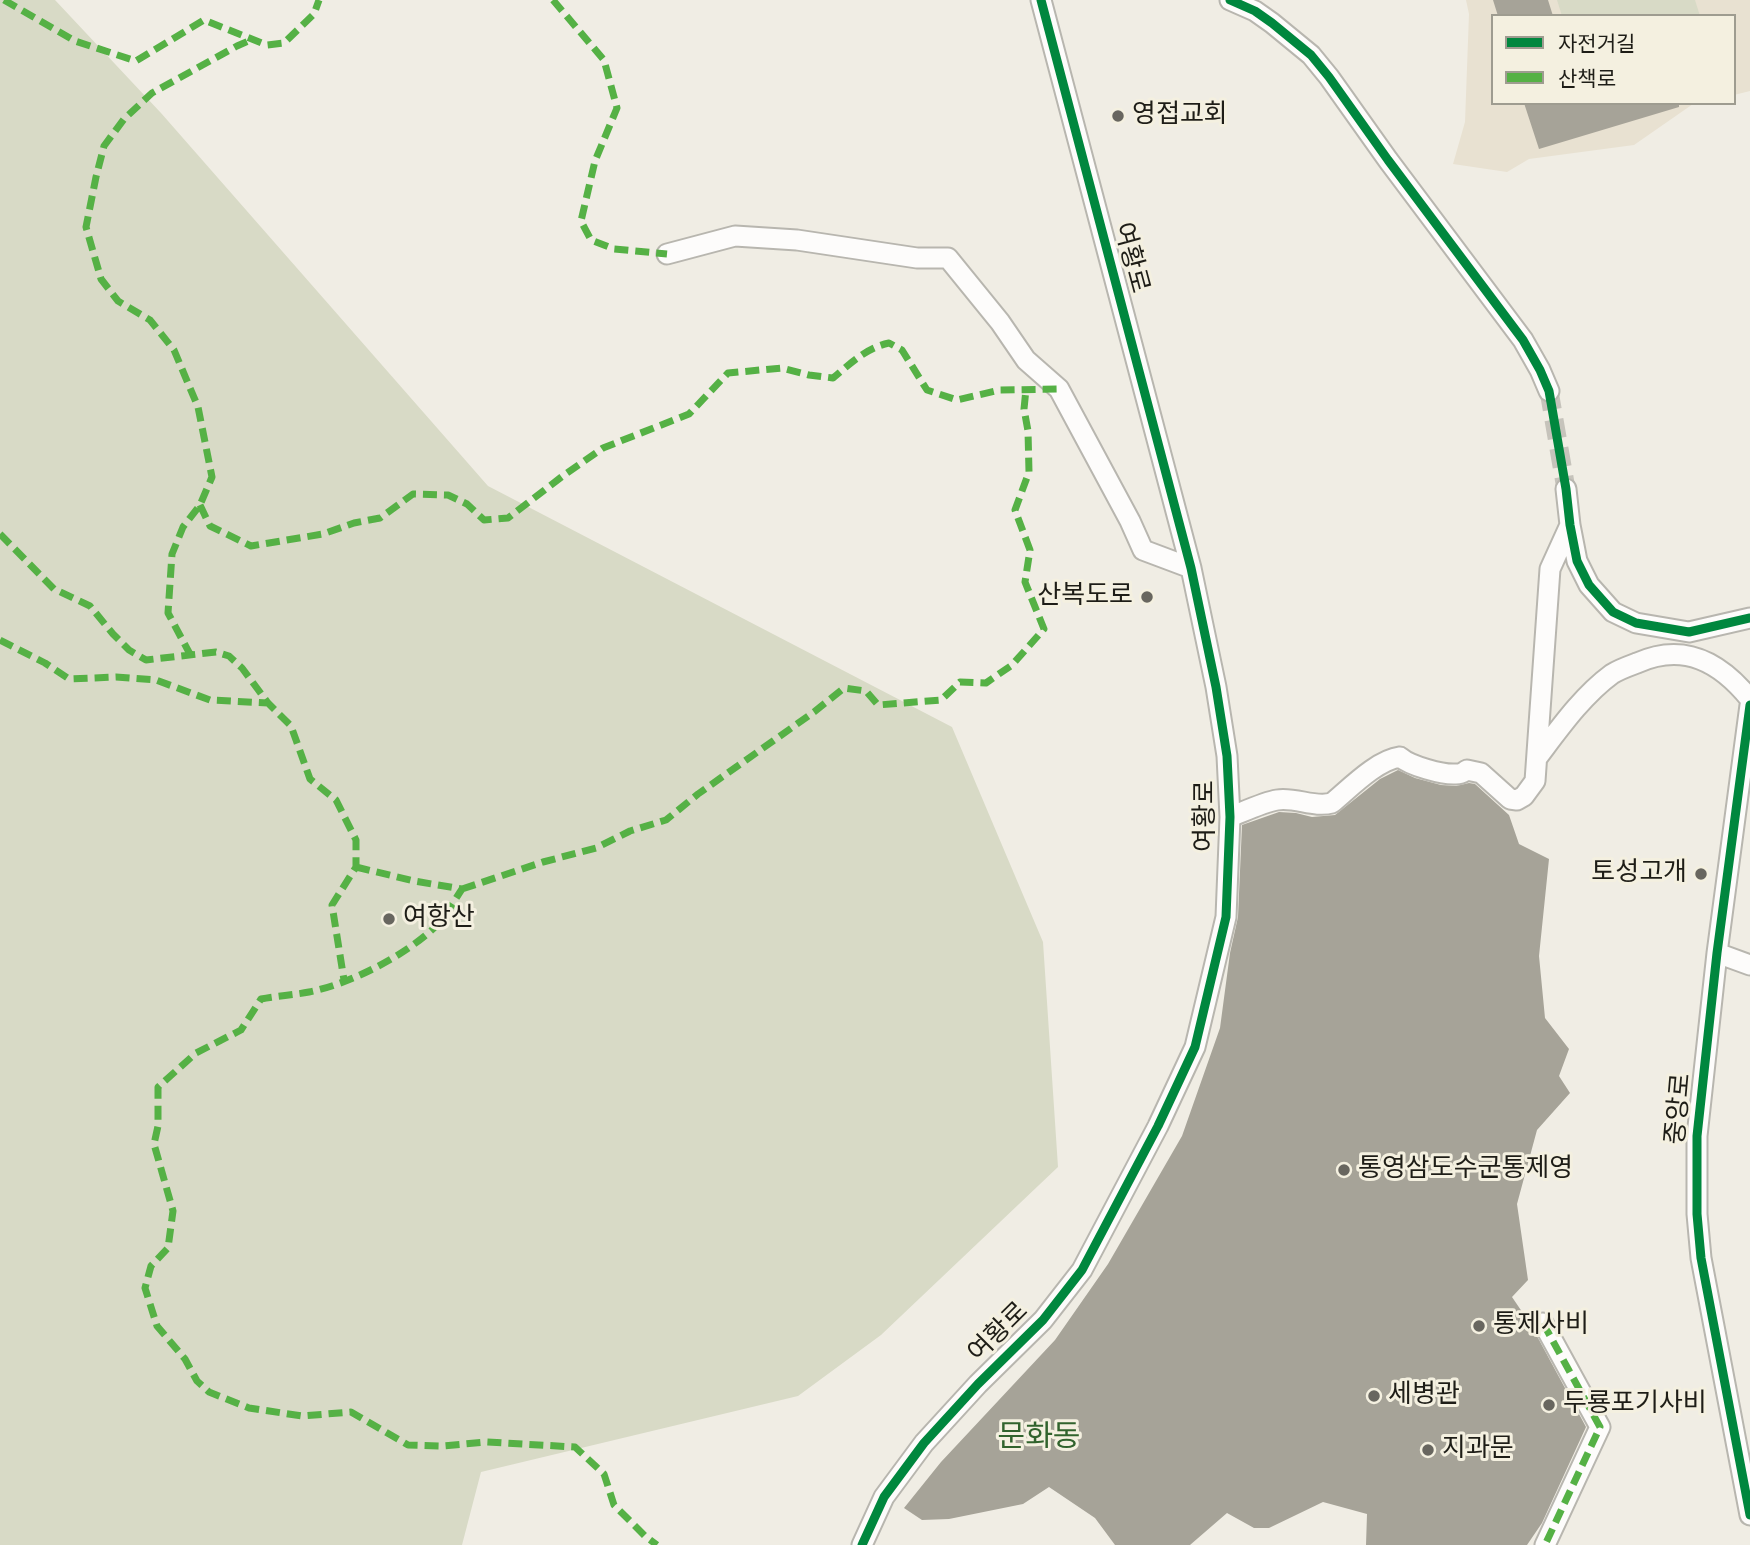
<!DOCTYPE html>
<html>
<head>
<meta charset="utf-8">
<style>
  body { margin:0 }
  #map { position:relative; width:1750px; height:1545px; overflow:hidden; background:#f0ede4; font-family:Jost,"Noto Sans KR",sans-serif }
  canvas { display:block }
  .legend { position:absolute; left:1491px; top:14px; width:245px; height:91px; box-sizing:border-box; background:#f4f0e0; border:2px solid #9e9c90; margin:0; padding:9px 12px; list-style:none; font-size:21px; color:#1e1d17 }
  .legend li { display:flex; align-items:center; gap:14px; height:35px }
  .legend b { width:35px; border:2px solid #9e9c90 }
</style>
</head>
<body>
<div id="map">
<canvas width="1750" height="1545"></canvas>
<ul class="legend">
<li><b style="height:9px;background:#00873e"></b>자전거길</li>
<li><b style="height:9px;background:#55b145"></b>산책로</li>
</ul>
</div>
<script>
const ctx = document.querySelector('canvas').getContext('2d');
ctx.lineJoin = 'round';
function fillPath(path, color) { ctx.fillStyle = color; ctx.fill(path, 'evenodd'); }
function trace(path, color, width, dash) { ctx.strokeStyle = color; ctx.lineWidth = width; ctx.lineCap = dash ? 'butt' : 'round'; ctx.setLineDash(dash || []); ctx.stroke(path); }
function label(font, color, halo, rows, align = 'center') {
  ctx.font = font + ' Jost,"Noto Sans KR",sans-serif'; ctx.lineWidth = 6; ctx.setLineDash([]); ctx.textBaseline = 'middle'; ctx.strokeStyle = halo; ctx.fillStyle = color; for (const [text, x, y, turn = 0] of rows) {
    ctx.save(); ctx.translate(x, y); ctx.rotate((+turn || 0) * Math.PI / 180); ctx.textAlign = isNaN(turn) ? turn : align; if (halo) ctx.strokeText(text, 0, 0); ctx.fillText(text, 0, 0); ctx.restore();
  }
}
const education = new Path2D(`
  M1466 0H1750V91L1734 95V16H1493V103H1698L1693 104 1634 145 1529 159 1507 172 1453 164 1465 122 1469 14Z`);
const green = new Path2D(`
  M0 0H55L161 113 488 486 952 727 1043 942 1058 1167 881 1335 798 1396 481 1472 462 1545H0Z
  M1557 0H1695L1700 16H1562Z`);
const building = new Path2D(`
  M1493 0H1548L1553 16H1498Z
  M1524 103H1679V107L1539 149Z
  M1398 770 1415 778 1441 785 1456 786 1469 783 1475 784 1509 815 1519 844 1549 859 1539 956 1545 1018 1569 1049 1559 1076 1570 1093 1537 1130 1517 1204 1528 1280 1512 1297 1531 1325 1586 1427 1542 1523 1527 1545H1366L1367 1514 1323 1502 1269 1528H1254L1227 1513 1190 1545H1115L1095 1518 1049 1487 1023 1504 949 1519 922 1520 904 1508 941 1462 1055 1340 1108 1264 1182 1136 1220 1028 1230 953 1238 917 1242 825 1279 812 1296 813 1312 817 1335 815 1380 779Z`);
const minorTunnel = new Path2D(`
  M1549 391 1566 489`);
const minor = new Path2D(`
  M1230 0 1255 11 1272 23 1311 55 1329 77 1388 160 1523 340 1540 370 1549 391
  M667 254 735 236 797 240 917 258H948L1000 322 1026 360 1059 389 1130 521 1143 550 1191 568
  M1566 489 1570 525 1577 561 1589 585 1613 612 1636 623 1689 632 1750 618
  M1750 705 1717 953 1697 1136V1214L1701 1258 1750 1515
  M1537 758C1559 729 1582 696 1612 674 1620 669 1629 666 1637 663 1684 642 1720 662 1750 699
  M1230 817C1243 812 1264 802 1277 800 1296 797 1314 808 1332 803 1350 788 1377 760 1400 757 1410 766 1443 775 1456 774 1462 774 1462 773 1467 770L1481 773 1510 799 1517 800 1524 796 1535 781 1550 569 1570 525
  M1717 953 1750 965
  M1543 1323 1600 1427 1545 1545
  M862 1545 884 1497 924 1443 978 1384 1043 1320 1082 1270 1158 1126 1195 1047 1226 917 1230 817 1227 756 1216 687 1191 568 1041 0`);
const quiet = new Path2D(`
  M4 0 75 41 136 61 204 20 267 45 284 43 314 14 319 0
  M553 0 604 60 617 108 595 161 581 221 591 240 614 249 667 254
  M200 505 210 526 251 546 323 534 354 523 380 518 413 494 448 495 467 504 484 520 508 518 564 475 603 448 689 414 728 373 782 368 809 375 833 378C851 363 866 348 889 343L902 350 927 390 957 400 1000 390 1059 389
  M0 534 54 589 90 606 113 634 129 650 146 660 216 652 229 656 242 668 268 703 291 726 310 779 336 800 356 840V867L332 905 344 980
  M0 640 45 663 69 679 116 677 156 680 210 700 268 703
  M191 656 168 613 172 554 183 527 200 505 212 477 198 407 174 350 150 320 118 301 101 279 86 227 96 177 104 146 124 119 152 93 237 46 253 39
  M356 867 414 881 462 889C454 901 445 918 434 928 404 956 350 984 309 992 293 995 277 996 261 999L241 1030 196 1053 158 1087V1126L154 1144 173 1211 168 1248 151 1266 145 1288 157 1326 185 1359 197 1381 209 1392 249 1408 302 1416 351 1412 408 1445 442 1446 487 1442 575 1447 604 1474 614 1505 645 1536 657 1545
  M462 889 543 862 596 848 630 831 666 820 698 794 814 712 844 688 866 691 878 705 941 700 960 682 986 683 1012 665 1044 629 1025 582 1030 550 1015 510 1029 472 1028 431 1024 409 1026 389
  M1543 1323 1600 1427 1545 1545`);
const cycleway = new Path2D(`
  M1230 0 1255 11 1272 23 1311 55 1329 77 1388 160 1523 340 1540 370 1549 391 1566 489 1570 525 1577 561 1589 585 1613 612 1636 623 1689 632 1750 618
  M1750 705 1717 953 1697 1136V1214L1701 1258 1750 1515
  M862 1545 884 1497 924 1443 978 1384 1043 1320 1082 1270 1158 1126 1195 1047 1226 917 1230 817 1227 756 1216 687 1191 568 1041 0`);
const markers = [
  [1118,116,7,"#68665f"],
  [1147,597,7,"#68665f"],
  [1701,874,7,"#68665f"],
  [389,919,7,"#68665f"],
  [1344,1170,7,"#68665f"],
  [1479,1326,7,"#68665f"],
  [1374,1396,7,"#68665f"],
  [1549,1405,7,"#68665f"],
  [1428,1450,7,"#68665f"]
];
const poiNames = [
  ["영접교회",1132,116],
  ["산복도로",1133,597,"right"],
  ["토성고개",1687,874,"right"],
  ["여항산",403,919],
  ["통영삼도수군통제영",1358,1170],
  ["통제사비",1493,1326],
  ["세병관",1388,1396],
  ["두룡포기사비",1563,1405],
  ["지과문",1442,1450]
];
const streetNames = [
  ["여황로",1130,258,75],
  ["여황로",1207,816,-90],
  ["중앙로",1680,1109,-85],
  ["여황로",999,1333,-45]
];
const quarterNames = [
  ["문화동",1039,1439]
];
fillPath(education, '#e8e1d1');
fillPath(green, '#d8dac6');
fillPath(building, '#a6a398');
trace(minorTunnel, '#c6c3bb', 19, [19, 10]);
trace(minor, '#b8b6af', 23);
trace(minor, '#fdfcfb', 19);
trace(quiet, '#55b145', 7, [14, 7]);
trace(cycleway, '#00873e', 9);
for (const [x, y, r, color] of markers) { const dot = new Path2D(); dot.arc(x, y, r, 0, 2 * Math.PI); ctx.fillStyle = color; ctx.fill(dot); trace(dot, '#f4f0e0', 2.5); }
label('26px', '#1e1d17', '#f4f0e0', poiNames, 'left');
label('26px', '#1e1d17', '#f4f0e0', streetNames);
label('30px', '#31632d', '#f4f0e0', quarterNames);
</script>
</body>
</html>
